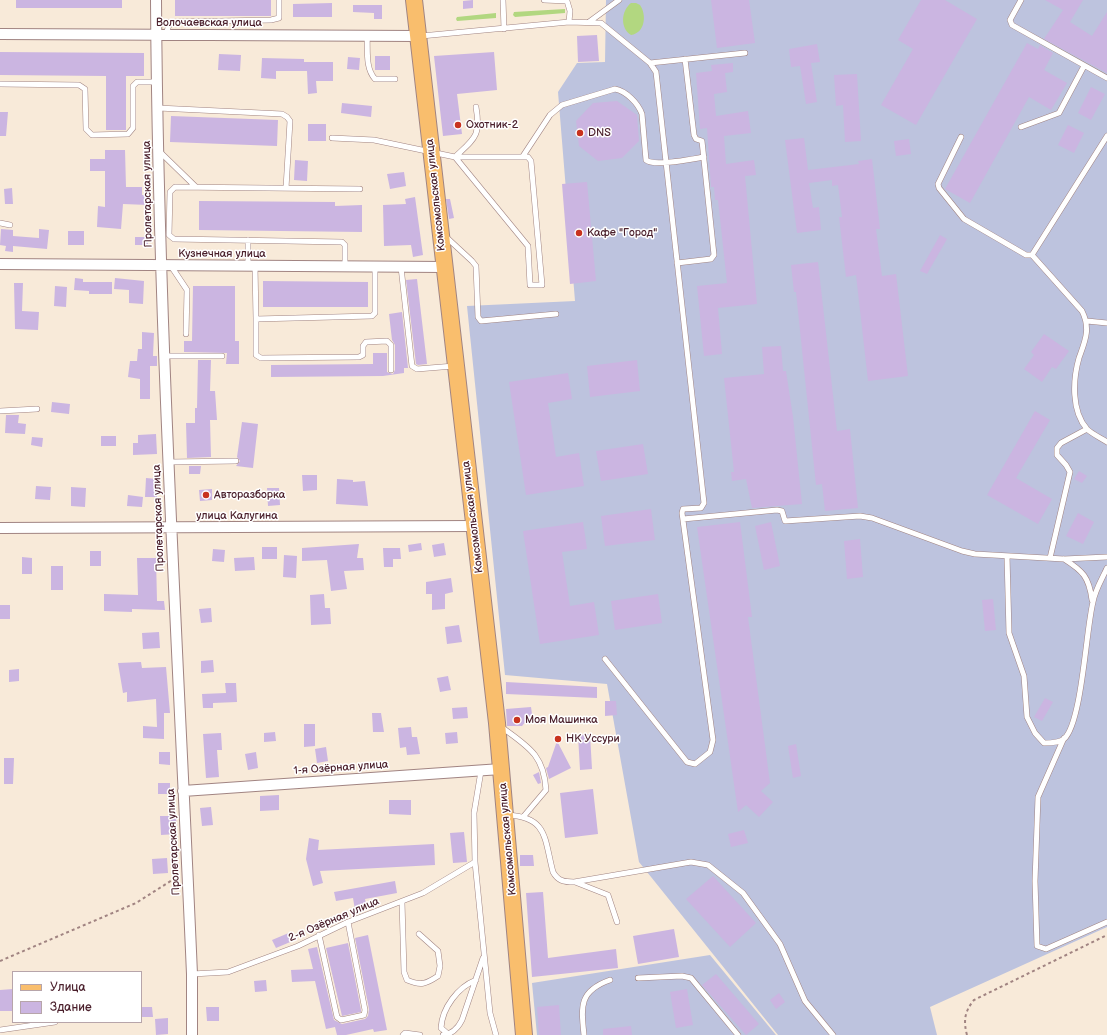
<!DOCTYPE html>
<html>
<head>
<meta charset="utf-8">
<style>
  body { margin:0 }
  #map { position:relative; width:1107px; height:1035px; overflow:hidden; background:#f8ead9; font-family:"Balsamiq Sans",sans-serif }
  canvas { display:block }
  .legend { position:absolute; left:12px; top:971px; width:130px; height:52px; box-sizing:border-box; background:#fff; border:1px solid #b7a5aa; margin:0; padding:5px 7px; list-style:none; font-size:12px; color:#4a1f2b }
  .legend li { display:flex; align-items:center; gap:8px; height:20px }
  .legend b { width:20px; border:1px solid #b7a5aa }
</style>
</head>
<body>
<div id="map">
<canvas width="1107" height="1035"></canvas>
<ul class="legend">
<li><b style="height:5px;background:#f9be6d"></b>Улица</li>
<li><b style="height:11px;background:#cbb5e1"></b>Здание</li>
</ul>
</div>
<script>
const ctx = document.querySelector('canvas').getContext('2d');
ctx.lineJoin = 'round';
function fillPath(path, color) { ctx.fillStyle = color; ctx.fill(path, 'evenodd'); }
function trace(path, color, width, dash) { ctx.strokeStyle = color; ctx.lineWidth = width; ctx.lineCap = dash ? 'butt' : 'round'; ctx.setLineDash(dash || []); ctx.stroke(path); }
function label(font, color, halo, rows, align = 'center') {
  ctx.font = font + ' "Balsamiq Sans",sans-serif'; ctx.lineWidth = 3; ctx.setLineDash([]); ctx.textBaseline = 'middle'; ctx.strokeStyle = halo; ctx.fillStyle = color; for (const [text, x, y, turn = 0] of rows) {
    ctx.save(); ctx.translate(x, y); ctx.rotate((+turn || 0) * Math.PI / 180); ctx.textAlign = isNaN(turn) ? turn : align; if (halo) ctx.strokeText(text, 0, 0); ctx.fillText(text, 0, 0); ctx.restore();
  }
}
const industrial = new Path2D(`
  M606 0H1107V927L930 1007 937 1035H778L639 862 607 684 505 675 467 306 575 301 558 92 577 63 605 62Z
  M710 955 776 1035H537L532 983Z`);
const green = new Path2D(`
  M631 3H636L640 5C647 15 645 33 631 35 620 28 621 11 631 3Z
  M565 9V13L515 17 513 15 514 12Z
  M496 13V18L457 21 456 19 457 17Z`);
const building = new Path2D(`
  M16 0H122V8H16Z
  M175 0H271V16H175Z
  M473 0V8L463 9V1Z
  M711 0H749L755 43 717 48Z
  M921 0H945L977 19 916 125 881 105 913 49 898 40Z
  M1045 0H1083L1070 22 1092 36 1107 12V73L1044 39 1063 10Z
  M332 3V17H293V4Z
  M353 5H382V19H374V13L353 12Z
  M597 35 599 61 578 62 577 36Z
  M1027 43 1038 49 1040 45 1053 53 1044 70 1067 83 1051 110 1029 97 970 203 945 189Z
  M817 44 820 62 811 63 817 102 806 104 800 66 791 67 789 49Z
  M0 52 144 53V76H126V130H106V76L0 75Z
  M494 52 497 90 457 94 462 134 443 136 434 56Z
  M219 54 241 55 240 71 218 70Z
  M375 56H390V70H375Z
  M348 57 360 58 359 70 347 69Z
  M262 58 304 59V62H333V81H316L317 93 308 94 307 71H276V79L261 78Z
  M733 63V72L725 73 727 92 714 94 716 116 748 111 751 133 724 136 726 164 754 160 756 175 745 176 757 304 718 308 722 354 704 356 697 286 727 283 718 200H715L714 187H711L707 128 700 129 696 73 712 71 711 65Z
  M857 74 861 141 845 142 843 105 836 106 834 75Z
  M1091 87 1105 94 1091 120 1078 113Z
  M617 101 637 115 639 141 622 158 598 161 579 146 576 121 593 103Z
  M342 103 372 106 371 117 341 113Z
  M0 112H8L6 136H0Z
  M171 116 278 120 277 146 170 142Z
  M308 124H326V141H308Z
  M1068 125 1084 133 1074 153 1058 145Z
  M804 138 808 170 859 164 858 161 872 159 880 229H876L882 276 896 274 908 376 868 381 856 275 846 277 839 217H842L838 185 832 186V180L809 183 813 208 819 207 821 230 797 233 785 140Z
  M909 139 911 154 896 156 894 141Z
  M105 150H125L126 187H142V195H148V205L123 204 121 229 97 227 98 206 105 207V171H90V159H105Z
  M295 160 308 161 307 181 294 180Z
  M404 172 406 186 390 189 387 174Z
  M587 182 596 281 570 284 562 184Z
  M12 188 13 204H5L4 189Z
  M415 197 423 255 413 257 411 245 384 246 383 205 406 204 405 199Z
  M446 199H450L454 218 449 219Z
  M199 201 335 202V206L362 205V232L199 230Z
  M1 229 13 230V236L39 238V229L49 230 47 249 13 246V252L5 251 6 246 0 245Z
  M68 231H84V245H68Z
  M940 235 947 239 927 274 920 271Z
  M135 237H148V245H135Z
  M818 262 837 431 850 429 858 508 825 511 822 484 816 485 796 292H794L791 265Z
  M75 278 83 279V282H112V294H89V291L74 290Z
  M115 278 144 281 143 304 129 303V290L114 289Z
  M417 279 427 364 418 365 416 364 406 280Z
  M263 281 368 282V307H263Z
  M14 283H23L22 311 39 312 38 330 15 329Z
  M55 286 67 287 66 307 54 306Z
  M193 286H235V341H239V364H226L227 353 184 352V341H192Z
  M402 312 408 368H404V373L383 376 271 377V365L373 364V353H387V372L393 374 395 370V345L392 340 389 314Z
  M142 332 154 333 153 356H157V366H150V399H140V379L128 377 130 361H137L138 349H142Z
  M1044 334 1069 351 1056 369 1052 367 1042 382 1024 369 1034 355 1031 352Z
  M781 346 783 371H786L793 417 802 504 752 508 746 479 732 481 731 472H734L724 378 764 374 762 347Z
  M198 360H211L210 391H215L217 420H210L211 457 187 458 186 423H195V408H197Z
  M637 360 640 391 590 397 587 366Z
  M568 373 572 399 548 403 556 457 579 453 584 486 526 495 509 382Z
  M52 402 70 404 69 414 51 412Z
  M1035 411 1050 420 1016 478 1052 499 1038 524 987 495Z
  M6 415H19L18 423 26 424 25 434 5 433Z
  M242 422 258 424 253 468 236 466 240 461 237 457Z
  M156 434 157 454 133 455V443H138V435Z
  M101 436H116V446H101Z
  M32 437 43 438 42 447 31 445Z
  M643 444 648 474 601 481 596 451Z
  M189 466H201L200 474H189Z
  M1079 471 1087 476 1082 483 1074 479Z
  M302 475H317V490L303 491Z
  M146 478 157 479V497H145Z
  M337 479 353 480V482L365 481 368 506 336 504Z
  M36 486 51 487 50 500 35 499Z
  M71 487 86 488 85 507 71 506Z
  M267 488H279L280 505 268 506Z
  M212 489V500L200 501 199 490Z
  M128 495 143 497 142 507 127 506Z
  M651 509 655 540 605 546 601 516Z
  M1078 513 1094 522 1083 544 1066 536Z
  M583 522 587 549 562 552 570 606 594 602 599 635 540 644 523 531Z
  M740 522 752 617H748L770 783 761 791 773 802 759 817 746 805 738 812 697 527Z
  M771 522 780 566 764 570 755 526Z
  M860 539 863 577 847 579 844 541Z
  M421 543 422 550 409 552 408 545Z
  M444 543 446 555 434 557 432 545Z
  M359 544 357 558H363L364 570 344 571 347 589 331 591 327 560 302 561V548Z
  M262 547H277V559H262Z
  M383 548H400L401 559H393V567H384Z
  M213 549 225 550 224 562 212 561Z
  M90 551H101V566H90Z
  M284 555 297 556 296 578 283 577Z
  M22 557 32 558V574H22Z
  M254 557 255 570 235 571 234 558Z
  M137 558H156L157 601H164L165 610 132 609V612L104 611V594L138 595Z
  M51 566H63V590H51Z
  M451 578 453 592 445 594V609L432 610V594H426V582Z
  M324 594 325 608H330L331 624 311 625 310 595Z
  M658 594 662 623 615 630 611 601Z
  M993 599 996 630 985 631 982 600Z
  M0 605H10V619H0Z
  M211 608 212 622 201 623 199 609Z
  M459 625 462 642 447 644 445 627Z
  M159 632 160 648 143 649 142 633Z
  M213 660 214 672 201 673V661Z
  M141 662 142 668 166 667 170 713H164V739L143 738V726L157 727 156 699 127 702V692L123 693 118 663Z
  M19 669V681L9 682V670Z
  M448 676 451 690 440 692 437 678Z
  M506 682 597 687V698L506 694Z
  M225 683H236L237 702 213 703V708H203L202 694 226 693Z
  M1045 698 1053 702 1042 721 1034 717Z
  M605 701H616L617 715 605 716Z
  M467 707 468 718 453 719 452 708Z
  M531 707 532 714 522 726H507L506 709Z
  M372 713H381L384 732H373Z
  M304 724H315V746L304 747Z
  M411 727 412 737H417L420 754 407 755 406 747 400 748 398 728Z
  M275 732 276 741 264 742V733Z
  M457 732 458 743 446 744 445 733Z
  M221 733 222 750H217L219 777 206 778 203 734Z
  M590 734 592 769 580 770 578 735Z
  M557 741 571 768 549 779 546 768 548 767Z
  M796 744 801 776 793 778 788 746Z
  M326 747 328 761 317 763 315 749Z
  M159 752H170V765L159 764Z
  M256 752 258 768 248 770 245 754Z
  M4 758H14L13 784H4Z
  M539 772 541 783 538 784 533 775Z
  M158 783H170V794H158Z
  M593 789 598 834 565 838 560 793Z
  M279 795V810L260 811V796Z
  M389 800H411V815L389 814Z
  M211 807 213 825 202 826 200 808Z
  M160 816H176L177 834 161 835Z
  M744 830 748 843 731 847 728 834Z
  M464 832 467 862 453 863 450 833Z
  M309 838 319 840 318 850 434 844 435 865 320 871 323 883 313 886 306 859Z
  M520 855H533L534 866H520Z
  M167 858 168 873 153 874 152 859Z
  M713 876 756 923 730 947 686 899Z
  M395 881 397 893 365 899 367 908 355 910 353 898 336 901 334 892Z
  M543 892 548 958 616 949 618 968 532 977 526 893Z
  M674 929 679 957 638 964 633 936Z
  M291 932 295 940 276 948 272 940Z
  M368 935 387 1030 374 1032 373 1029 346 1035H337L335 1027 326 1029 315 981 292 982 291 970 313 969 308 949 317 947 334 1020 342 1024 365 1019 368 1016 369 1009 355 938Z
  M348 943 361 1010V1012L342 1016 326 948Z
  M716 974 759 1024 746 1035 702 985Z
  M266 980 267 991 255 992 254 981Z
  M13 989V1011H0V990Z
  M687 989 693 1025 676 1028 670 992Z
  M779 993 785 1002 776 1009 770 1000Z
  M559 1005 561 1035H539L537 1007Z
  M142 1007H152L153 1017H142Z
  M206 1007H219V1021H207Z
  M168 1018V1034L156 1035 155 1019Z
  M631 1026 632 1035H603V1029Z`);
const path = new Path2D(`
  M0 961 136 903 177 877
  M967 1035C963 1020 965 1011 974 1000L1107 935`);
const service = new Path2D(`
  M503 0 504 29
  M544 0 567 1 570 11 569 22
  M1021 0 1010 20 1012 25 1107 78
  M589 22 619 0
  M166 34 170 22 271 20 279 18V0
  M367 36C368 50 365 68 375 79H395
  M421 36 569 22 601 23 650 63 656 72 704 503 701 508 683 509 682 513 713 740 710 752 695 764 687 762 605 659
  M650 63 745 53
  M0 84 79 85 85 89 86 129 92 135 128 134 133 128V86L137 82H157
  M158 108 282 114 287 117 290 121 286 188
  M1021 127 1059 113 1084 66
  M961 137 938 184 939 188 964 219 1026 255H1032L1107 136
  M332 138 374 140 455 157H528L531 161 542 285H530L528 246 455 157
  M160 152 196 187
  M523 156 550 115 562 105 615 89C626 91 638 103 642 114L646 160C654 167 692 159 704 157
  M455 157C475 138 481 136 476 107
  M0 223 10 225
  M445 236 472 261 476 266 478 317 481 321 556 314
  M248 240V266
  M1032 255 1082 311C1091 329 1085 341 1079 358 1073 379 1071 411 1087 429 1092 434 1101 438 1107 442
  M677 263 711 259 714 255 702 141 696 139 694 135 685 59
  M171 266 187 290 186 334
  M255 266 256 319
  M345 266V245L342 242 174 239 169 235 170 192 175 187 360 189
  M375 267V313L372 316 256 319V355L261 358 359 357 363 355V346L366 342 387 341 391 345V370
  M401 267 412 366 417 369 454 366
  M1087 321 1107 323
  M165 356H222
  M0 411 37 409
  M170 462 236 461
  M683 519 777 510 782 511 785 521 860 516 872 518 962 551 975 554 1064 559 1107 557
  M1007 556 1009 633 1024 676 1027 717 1035 733 1044 743C1050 743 1059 743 1064 739 1082 723 1086 629 1093 602 1095 590 1102 579 1107 568
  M1050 558 1070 472 1066 465 1057 455V448L1061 443 1087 429
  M1064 559C1083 571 1089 577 1092 600
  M500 726C527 746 544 754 546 790L524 816
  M1064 738 1038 797 1035 881 1037 946 1046 949 1107 922
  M481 771 474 813 475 862 490 1013 496 1035
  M507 815C548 817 544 838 553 872 558 881 564 882 574 882L691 862 708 865 743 893 780 944 805 1001 833 1035
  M575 882 608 895 617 922
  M402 902 404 972 407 980C421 986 426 984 438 976L440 966 438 951 419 934
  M319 935 337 1017 341 1020 364 1015 365 1010 348 922
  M192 974 228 972 298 946 348 922 423 893 475 862
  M638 978 682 976 691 978 738 1035
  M0 1030 55 1022
  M448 1034 441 1028C442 1008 458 987 476 980
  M403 1035 405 1033 420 1035
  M443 1035C452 1034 458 1028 462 1020L483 958
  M584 1035C581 1006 579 991 610 980`);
const minor = new Path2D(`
  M156 0C158 325 178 649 192 974V1035
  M0 34 418 36
  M0 264 444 267
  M0 528 474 526
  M183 791 501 769`);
const primary = new Path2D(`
  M414 0 497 723 524 1035`);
const markers = [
  [458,125,4,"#c8321e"],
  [580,133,4,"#c8321e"],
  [579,233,4,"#c8321e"],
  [206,495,4,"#c8321e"],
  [517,720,4,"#c8321e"],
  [558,739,4,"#c8321e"]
];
const streetNames = [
  ["Волочаевская улица",209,23],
  ["Пролетарская улица",148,194,-91],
  ["Комсомольская улица",436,195,-96],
  ["Кузнечная улица",222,254],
  ["улица Калугина",237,516],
  ["Комсомольская улица",473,517,-97],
  ["Пролетарская улица",159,518,-92],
  ["1-я Озёрная улица",341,768,-4],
  ["Комсомольская улица",508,839,-95],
  ["Пролетарская улица",174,842,-93],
  ["2-я Озёрная улица",334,920,-23]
];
const poiNames = [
  ["Охотник-2",466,125],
  ["DNS",588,133],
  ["Кафе \"Город\"",587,233],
  ["Авторазборка",214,495],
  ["Моя Машинка",525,720],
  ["НК Уссури",566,739]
];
fillPath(industrial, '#bdc3de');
fillPath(green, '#b2d780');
fillPath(building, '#cbb5e1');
trace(service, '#a18482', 6);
trace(minor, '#a18482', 12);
trace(primary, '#a18482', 18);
trace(path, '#a18482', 2, [3, 3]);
trace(service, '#fff', 5);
trace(minor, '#fff', 10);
trace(primary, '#f9be6d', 16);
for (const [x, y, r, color] of markers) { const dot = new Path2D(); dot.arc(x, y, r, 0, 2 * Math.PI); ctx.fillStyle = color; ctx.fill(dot); trace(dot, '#fff', 1.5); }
label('11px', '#4a1f2b', '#fff', streetNames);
label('11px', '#4a1f2b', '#fff', poiNames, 'left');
</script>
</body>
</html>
